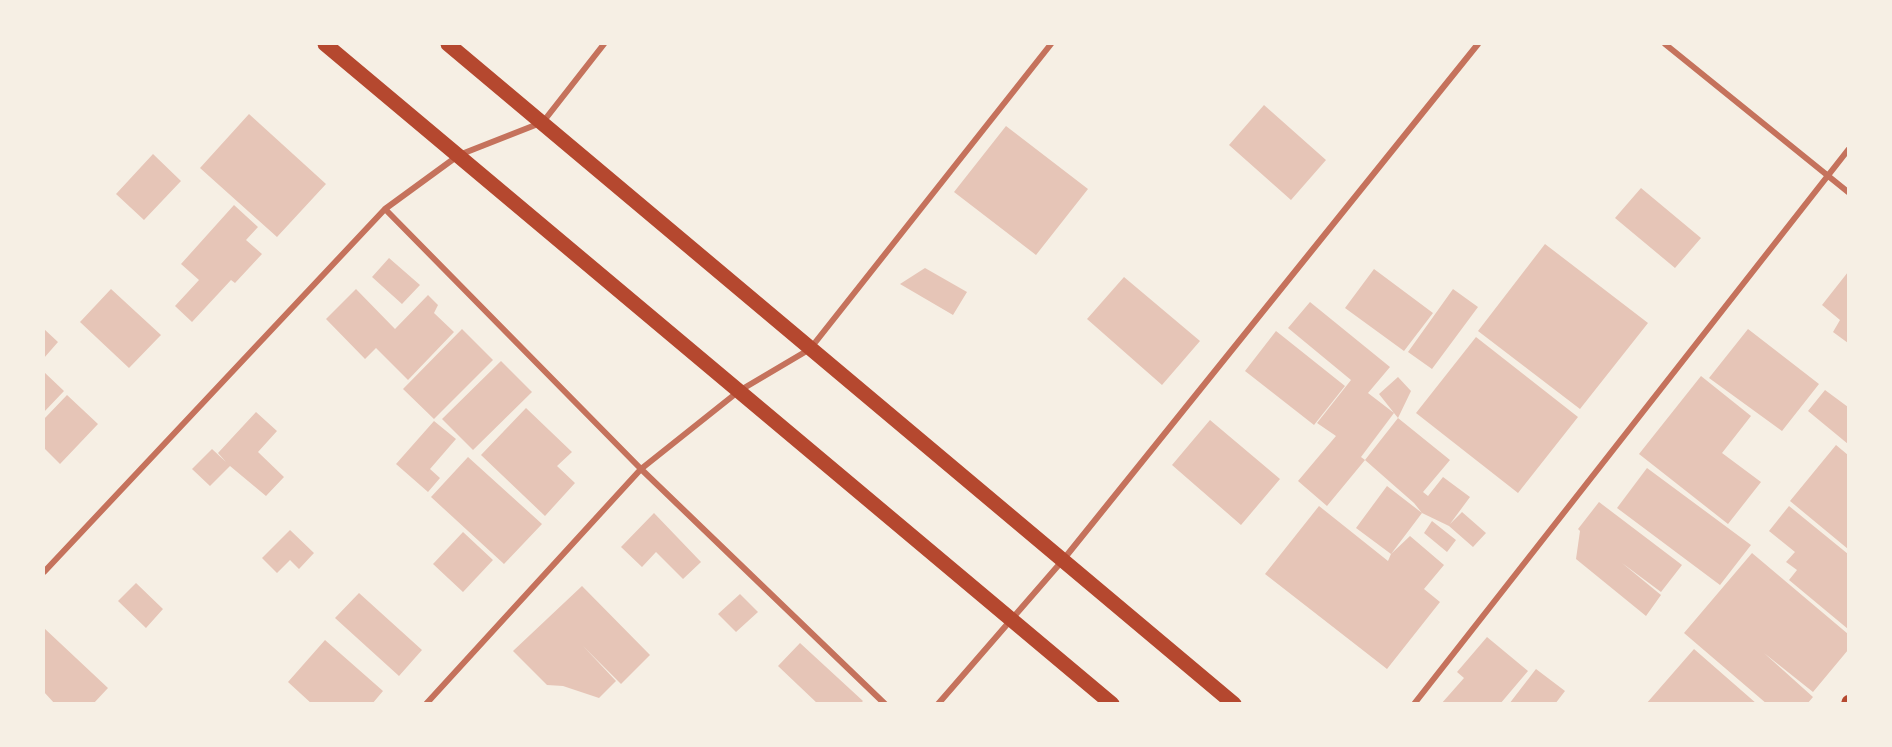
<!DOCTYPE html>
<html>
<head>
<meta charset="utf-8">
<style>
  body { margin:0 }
  #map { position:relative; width:1892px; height:747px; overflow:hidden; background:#f6efe4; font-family:Lato,sans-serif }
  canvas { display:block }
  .frame { position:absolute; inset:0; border:45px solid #f6efe4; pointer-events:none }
</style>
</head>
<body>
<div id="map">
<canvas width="1892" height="747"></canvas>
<div class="frame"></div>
</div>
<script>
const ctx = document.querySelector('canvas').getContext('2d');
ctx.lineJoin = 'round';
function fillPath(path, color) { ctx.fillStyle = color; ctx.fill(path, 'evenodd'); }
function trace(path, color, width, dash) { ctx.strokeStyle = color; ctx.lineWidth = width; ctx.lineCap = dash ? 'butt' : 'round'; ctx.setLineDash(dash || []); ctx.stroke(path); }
const building = new Path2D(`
  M1264 105 1326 160 1291 200 1229 145Z
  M249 114 326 184 277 237 200 168Z
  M1006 126 1088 189 1036 255 954 192Z
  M153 154 181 181 144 220 116 194Z
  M1641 188 1701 238 1675 268 1615 218Z
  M234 205 258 227 246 240 262 254 235 283 231 280 192 322 175 306 199 280 181 264Z
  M1545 244 1648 323 1580 409 1478 331Z
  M389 258 420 285 402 304 372 277Z
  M925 268 967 292 953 315 900 284Z
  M1374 269 1433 313 1404 351 1345 308Z
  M1848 272V343L1833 332 1840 320 1822 305Z
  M1124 277 1200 341 1162 385 1087 319Z
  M111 289 161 335 129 368 80 322Z
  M356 289 395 329 428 295 438 305 434 313 454 332 408 380 376 348 365 359 326 319Z
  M1453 289 1478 307 1432 369 1408 352Z
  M1310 302 1390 367 1368 393 1394 413 1379 394 1398 377 1411 391 1398 418 1450 460 1423 492 1428 496 1443 477 1470 497 1450 524 1462 512 1486 533 1473 547 1449 526 1422 513 1414 503 1365 460 1327 506 1298 481 1336 436 1317 423 1351 380 1288 328ZM1394 413 1398 418 1365 460 1361 457Z
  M44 329 58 342 44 358Z
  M462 329 493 360 434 419 403 389Z
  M1748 329 1819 384 1782 431 1709 378Z
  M1276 331 1345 386 1314 425 1245 371Z
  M1476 337 1578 417 1518 493 1416 413Z
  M501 361 532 392 473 450 442 419Z
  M44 372 64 391 44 412Z
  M1701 376 1751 416 1722 453 1761 482 1728 524 1639 454Z
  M1825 390 1848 407V444L1808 411Z
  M67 395 98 424 60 464 44 448V419Z
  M526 408 572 452 557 466 575 483 545 516 481 455Z
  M256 412 277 431 258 452 284 477 266 496 230 466 210 486 192 469 212 449 226 462 218 453Z
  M1210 420 1280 479 1241 525 1172 465Z
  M434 421 456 439 430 469 440 478 428 492 396 464Z
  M1836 445 1848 455V549L1790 501Z
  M468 457 542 524 504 564 431 497Z
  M1647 468 1751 545 1720 585 1617 508Z
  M1387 486 1422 513 1391 554 1410 536 1444 565 1424 589 1440 602 1387 669 1265 574 1319 506 1388 561 1391 554 1356 528Z
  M1599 502 1682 565 1661 592 1622 563 1661 595 1646 616 1576 559 1580 531 1578 529Z
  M1789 506 1848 554V629L1789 580 1797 570 1786 562 1795 552 1769 531Z
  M654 513 701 562 683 579 656 552 642 567 621 547Z
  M1432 521 1456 540 1447 552 1424 533Z
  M290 530 314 553 299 569 290 560 277 573 262 558Z
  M463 532 493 560 463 592 433 564Z
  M1752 553 1848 634V650L1813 692 1764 653 1813 697 1807 704H1767L1684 633Z
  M136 583 163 609 146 628 118 601Z
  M582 586 650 655 621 684 583 646 616 681 599 698 563 686 547 685 513 651Z
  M359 593 422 650 399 676 335 618Z
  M740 594 758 612 736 632 718 614Z
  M44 628 108 688 93 704H55L44 692Z
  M1487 637 1528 671 1500 704H1441L1464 678 1457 672Z
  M325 640 383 691 372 704H312L288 682Z
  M800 643 863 701 860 704H818L778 666Z
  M1694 649 1757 704H1646Z
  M1536 669 1565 691 1555 704H1509Z`);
const minor = new Path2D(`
  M1665 44 1848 192
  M385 209 641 469 885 704
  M44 572 385 209 459 155 543 122 604 44
  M426 704 641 469 739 391 810 349 1051 44
  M938 704 1063 560 1478 44
  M1414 704 1848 150`);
const secondary = new Path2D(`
  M1847 704 1848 701`);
const primary = new Path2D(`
  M325 44 1112 704
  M448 44 1234 704`);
fillPath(building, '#e6c5b7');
trace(minor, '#c5725c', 6);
trace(secondary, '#b5482f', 12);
trace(primary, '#b5482f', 15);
</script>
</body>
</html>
